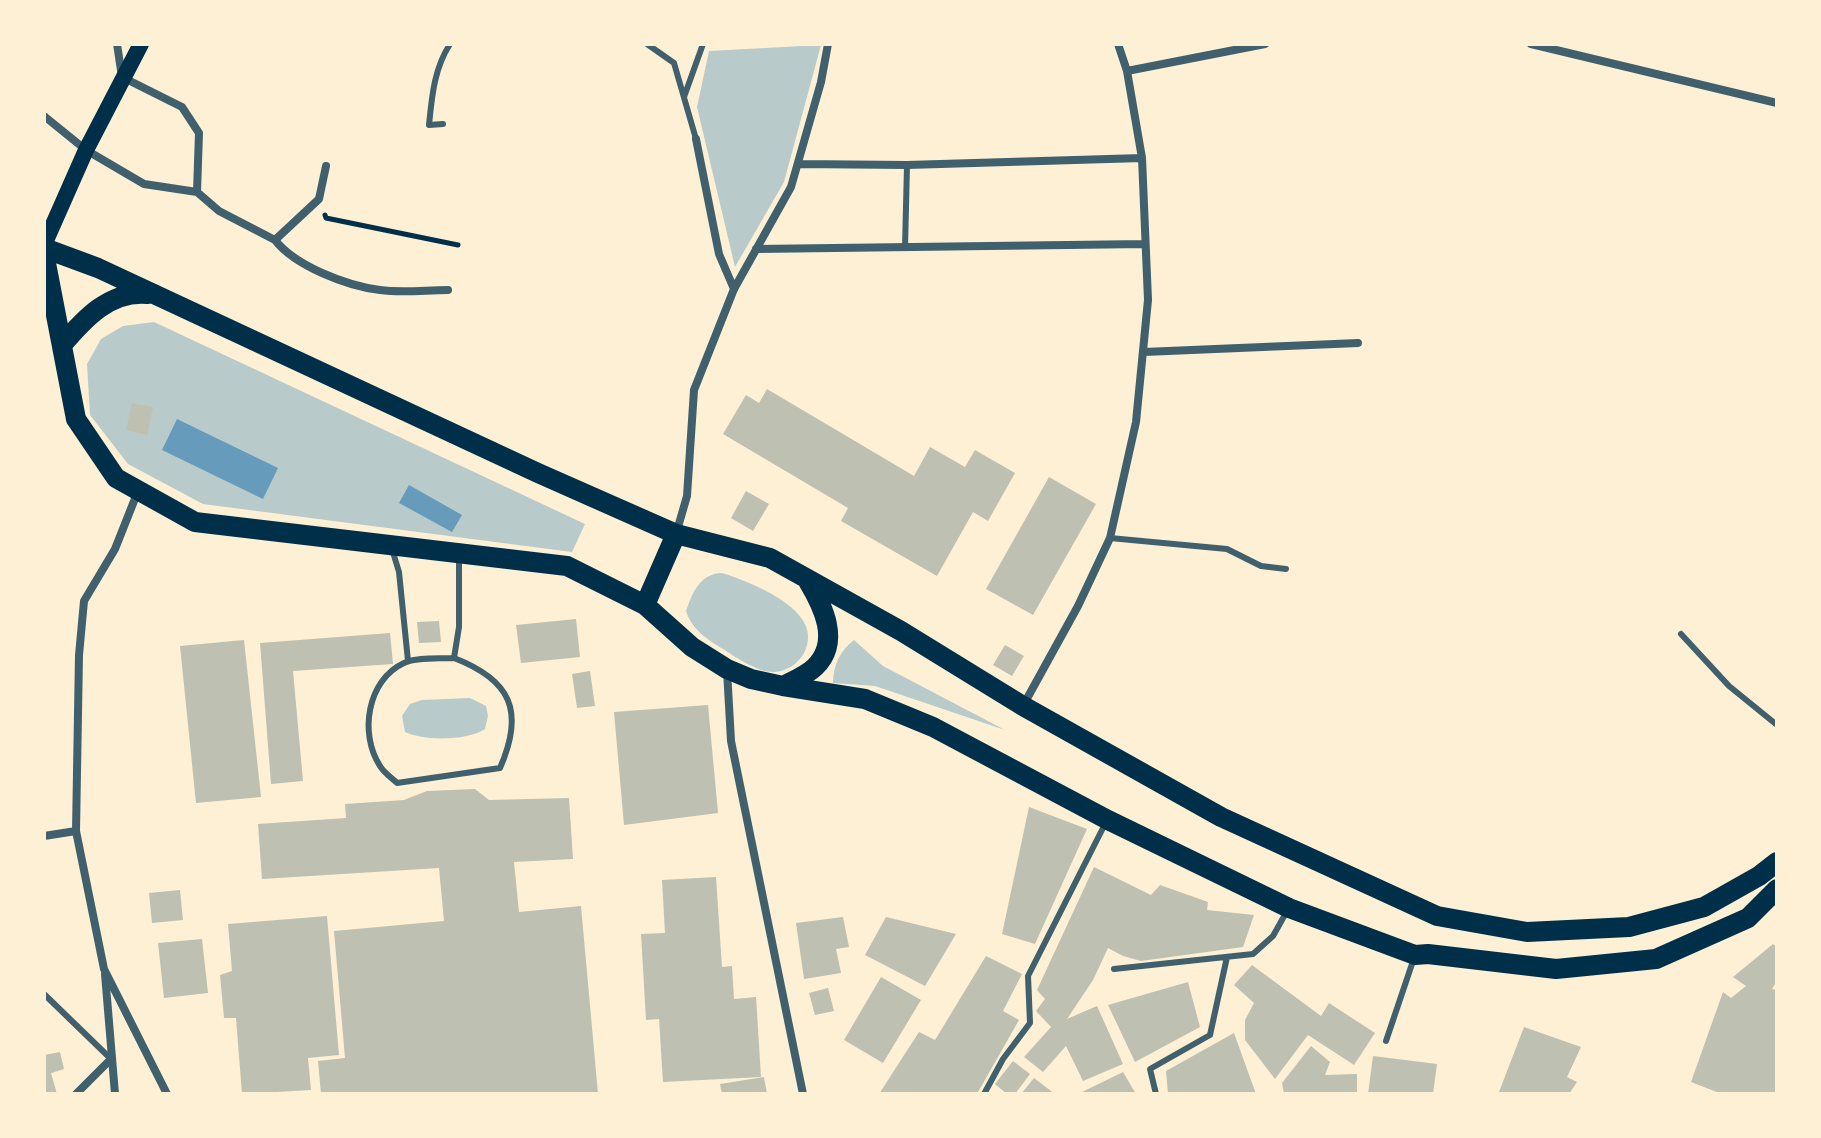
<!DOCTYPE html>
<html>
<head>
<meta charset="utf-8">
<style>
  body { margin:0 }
  #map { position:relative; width:1821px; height:1138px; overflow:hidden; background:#fdf0d5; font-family:Cabin,sans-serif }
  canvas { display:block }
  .frame { position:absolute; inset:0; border:46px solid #fdf0d5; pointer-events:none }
</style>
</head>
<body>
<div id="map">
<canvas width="1821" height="1138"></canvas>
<div class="frame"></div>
</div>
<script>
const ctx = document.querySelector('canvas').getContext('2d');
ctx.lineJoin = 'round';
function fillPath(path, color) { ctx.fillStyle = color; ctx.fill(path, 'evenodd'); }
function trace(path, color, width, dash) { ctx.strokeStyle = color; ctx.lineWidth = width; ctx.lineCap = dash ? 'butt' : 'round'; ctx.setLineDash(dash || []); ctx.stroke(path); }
const green = new Path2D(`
  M821 45 784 182 735 267 697 107 709 51Z
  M154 322 585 524 572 552 203 504 128 464 90 415 87 364 101 339 123 326Z
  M722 573C747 581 787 597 802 619 818 641 800 671 774 672 757 672 737 658 723 649 707 639 692 630 686 611 693 591 700 574 722 573Z
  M854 640 883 666 1005 730 875 686 833 683C833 665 840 651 854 640Z
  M470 698 486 706 488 716 485 729C467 741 424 741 405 732L402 716 410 704 422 700Z`);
const water = new Path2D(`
  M177 419 278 468 263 499 162 450Z
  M409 485 462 515 452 532 399 503Z`);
const building = new Path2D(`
  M767 389 914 476 930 447 965 467 975 450 1015 473 988 521 973 512 937 576 841 521 848 508 723 434 746 395 759 403Z
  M132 403 153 407 147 435 126 430Z
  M1049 477 1096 504 1033 615 986 589Z
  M746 491 769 504 753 531 731 518Z
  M576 619 580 657 521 663 516 625Z
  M439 621 441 642 419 643 417 622Z
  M390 633 393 664 293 671 303 781 271 784 260 643Z
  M244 640 261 797 196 803 180 646Z
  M1005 645 1024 656 1012 676 993 665Z
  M590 671 595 706 577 708 572 674Z
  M708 705 718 813 624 825 614 712Z
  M475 789 489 800 569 798 573 859 514 862 519 912 581 906 598 1094H321L318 1061 345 1058 334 931 444 921 439 868 262 879 258 824 346 818 345 804 404 800 427 791Z
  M1029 807 1087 829 1035 944 1002 934Z
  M1094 867 1151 895 1160 885 1208 902 1207 910 1254 915 1243 947 1141 961 1123 956 1108 948 1093 980 1067 1019 1097 1006 1123 1064 1083 1081 1066 1046 1043 1072 1024 1057 1051 1027 1036 1011 1045 999 1037 990Z
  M716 877 722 967 732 966 734 999 756 997 761 1077 663 1082 659 1019 646 1020 641 934 665 933 662 880Z
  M180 890 183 920 152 923 149 893Z
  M327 916 339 1055 308 1058 311 1090 242 1094 236 1018H224L220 975 232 971 228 924Z
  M843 917 849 947 836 949 841 973 804 979 796 923Z
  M886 917 956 934 925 986 865 955Z
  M202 939 208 993 164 998 158 943Z
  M1773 944 1777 947V981L1772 989 1777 990V1094H1722L1691 1082 1723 992 1731 998 1746 986 1733 977Z
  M986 956 1022 974 1003 1011 1019 1020 977 1094H879L919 1032 935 1040Z
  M1252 965 1321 1016 1329 1003 1375 1033 1354 1065 1308 1035 1275 1079 1245 1040V1020L1254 1003 1234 985Z
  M881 977 921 1000 883 1063 844 1040Z
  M1188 982 1200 1027 1135 1062 1108 1005Z
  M828 988 834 1011 815 1015 809 993Z
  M1524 1027 1581 1047 1567 1077 1577 1082 1569 1094 1499 1092Z
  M1234 1033 1256 1094H1168L1166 1071Z
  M1311 1046 1330 1062 1325 1075 1357 1074V1094H1284L1282 1083Z
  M60 1052 64 1069 51 1073 57 1094H44V1055Z
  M1373 1056 1437 1064 1433 1094H1368Z
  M1013 1061 1030 1074 1015 1094H1007L995 1084Z
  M1123 1072 1136 1094H1078Z
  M764 1077 767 1094H722L720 1084Z
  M1034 1078 1055 1094H1021Z`);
const path = new Path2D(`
  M325 215 326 218 458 245`);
const service = new Path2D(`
  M647 44 674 63 696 139
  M684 97 703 44
  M443 124 429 125C432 96 434 69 450 44
  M905 248 907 165
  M1110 538 1227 549 1261 566 1286 569
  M392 549 399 572 408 661
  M1681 634 1729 686 1777 725
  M454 658C511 680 525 711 500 768L397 783C392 778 384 773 380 766 359 734 367 680 404 663 417 657 439 659 454 658Z
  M454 658 459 627V557
  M1114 969 1253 954 1273 936 1287 911
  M44 994 110 1058
  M1386 1041 1414 958
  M984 1094 1003 1059 1030 1023 1028 976 1106 822
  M1156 1094 1150 1069 1210 1035 1227 957`);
const minor = new Path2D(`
  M117 44 122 77 182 107 199 133 197 192 219 211 275 240
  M1118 44 1127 71 1265 44
  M1531 44 1777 103
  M44 116 86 150 144 184 197 192
  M696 139 719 254 734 289
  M798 164 907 165 1142 158
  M326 166 319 199 275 240C295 266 347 286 380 290 402 293 426 290 448 290
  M756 249 1145 244
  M1144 352 1358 343
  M138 491 115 549 84 601 79 655 76 831 104 969 167 1094
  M676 534 687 496 694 390 734 289 791 187 821 82 828 44
  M727 670 731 741 803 1094
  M1024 704 1078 606 1110 538 1136 422 1148 300 1142 158 1127 71
  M44 836 76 831
  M105 974 115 1094
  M76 1094 111 1059V1054`);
const secondary = new Path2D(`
  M44 245 86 150 141 44`);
const primary = new Path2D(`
  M44 248 98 268 538 473 676 534 770 558 901 631 1023 706 1221 817 1437 916 1527 932 1629 927 1704 907 1759 876 1777 862
  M44 253 76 419 116 478 195 522 567 566 645 605 692 647 727 669 751 679 783 686 865 699 933 727 1108 820 1289 908 1415 955 1428 954 1556 969 1656 959 1748 918 1777 889
  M62 345C84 319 110 290 148 294
  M645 605 676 534
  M783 686C793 681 807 675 815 667 841 642 823 606 808 581`);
fillPath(green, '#b9caca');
fillPath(water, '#669bbc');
fillPath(building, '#bec0b2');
trace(path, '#003049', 5);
trace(service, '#3f606c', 6);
trace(minor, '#3f606c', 8);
trace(secondary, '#003049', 16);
trace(primary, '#003049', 20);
</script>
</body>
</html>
